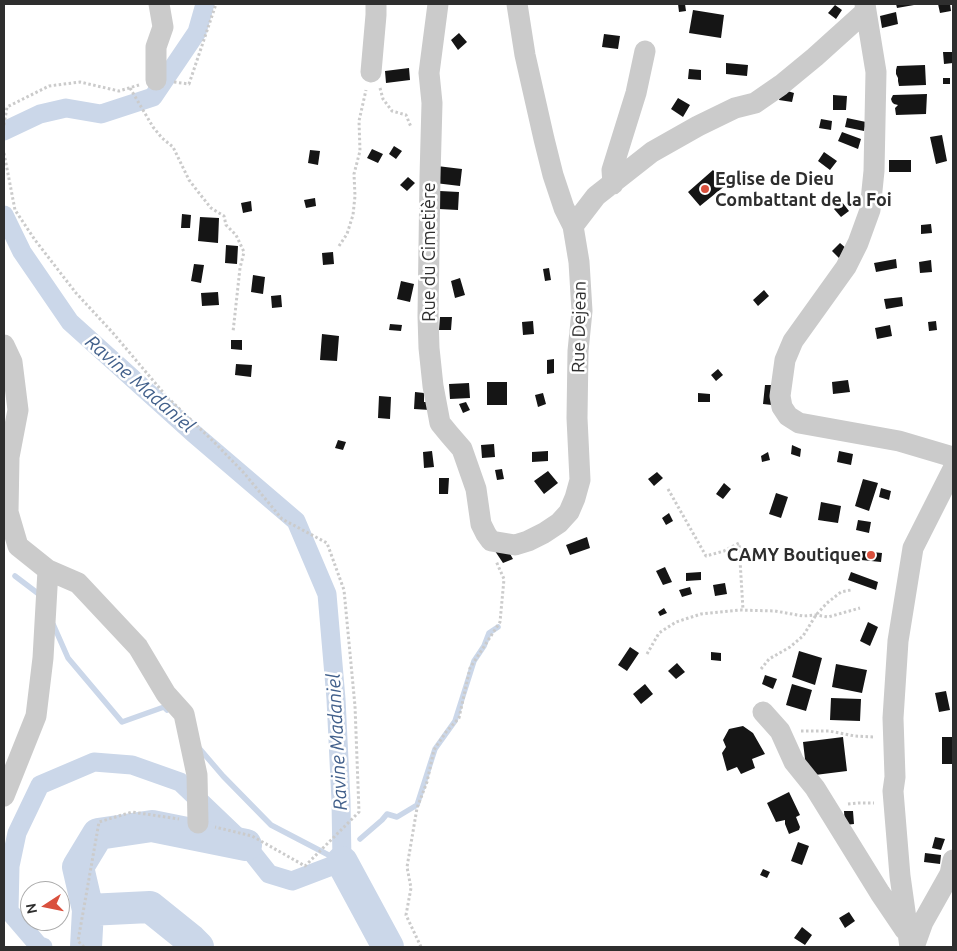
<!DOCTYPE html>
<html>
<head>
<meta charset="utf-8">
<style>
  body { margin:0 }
  #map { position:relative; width:957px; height:951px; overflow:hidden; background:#fff; font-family:Ubuntu,sans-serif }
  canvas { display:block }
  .frame { position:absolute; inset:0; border:5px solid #2e2e2e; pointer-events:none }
  .north { position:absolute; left:20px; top:881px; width:50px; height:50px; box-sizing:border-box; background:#fff; border:1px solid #ababab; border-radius:50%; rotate:259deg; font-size:14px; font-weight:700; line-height:20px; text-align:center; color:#2e2e2e }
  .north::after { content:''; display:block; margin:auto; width:18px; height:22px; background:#d9503d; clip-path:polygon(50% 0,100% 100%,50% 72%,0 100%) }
</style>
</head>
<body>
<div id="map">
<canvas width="957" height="951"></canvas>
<div class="frame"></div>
<div class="north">N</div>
</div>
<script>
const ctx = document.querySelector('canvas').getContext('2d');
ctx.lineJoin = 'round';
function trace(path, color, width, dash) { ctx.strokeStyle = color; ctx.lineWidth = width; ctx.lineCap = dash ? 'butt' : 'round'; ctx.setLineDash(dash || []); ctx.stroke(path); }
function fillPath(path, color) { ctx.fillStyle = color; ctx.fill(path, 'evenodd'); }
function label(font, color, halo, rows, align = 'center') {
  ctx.font = font + ' Ubuntu,sans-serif'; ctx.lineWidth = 5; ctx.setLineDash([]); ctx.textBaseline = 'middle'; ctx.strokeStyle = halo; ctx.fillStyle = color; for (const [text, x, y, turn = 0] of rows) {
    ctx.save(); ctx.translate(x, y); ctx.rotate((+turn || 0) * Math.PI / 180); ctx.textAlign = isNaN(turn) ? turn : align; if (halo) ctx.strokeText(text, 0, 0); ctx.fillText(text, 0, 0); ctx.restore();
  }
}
const stream = new Path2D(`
  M15 576 40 595
  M53 624 68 658 122 722 164 707 167 710
  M199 748 223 776 271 825 342 862
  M360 839 382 820 387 814 397 817 417 805 435 749 455 721 474 661 484 646 489 633 498 627`);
const canal = new Path2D(`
  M4 131 40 114 66 108 101 114 153 97 197 32 205 4
  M4 215 22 252 70 322 192 432 296 521 327 594 336 699 341 801 342 862 292 881 269 874 246 845 180 782 132 765 94 762 40 785 17 833 10 866 9 911 39 946 43 947`);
const river = new Path2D(`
  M342 862 388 947
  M88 910 78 867 98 834 152 826 246 845
  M86 947 88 910 150 907 191 940 198 947`);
const building = new Path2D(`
  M678 4H685L686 11 679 12Z
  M896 4H914V5L897 8Z
  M938 4H950L951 11 940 13Z
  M835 5 842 10 836 19 828 13Z
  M693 10 724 15 721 38 689 33Z
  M896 12 898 24 882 28 880 16Z
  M459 33 467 42 458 50 451 40Z
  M604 34 620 36 618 49 602 47Z
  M943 52H953V63L944 64Z
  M726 63 748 65 747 76 726 74Z
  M925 65 926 85 899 86 898 81V78L896 74V70L897 66Z
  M409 68 410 80 386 83 385 71Z
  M689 69 701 70V80L688 79Z
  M943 78H950V84H943Z
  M781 89 794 93 792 102 779 100Z
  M927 94 926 114 896 115 895 108 898 105 894 104 892 102 891 99 893 95Z
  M833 95 847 96 846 110H833Z
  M678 98 690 105 683 117 671 109Z
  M847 118 866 122 864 131 845 127Z
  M821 119 832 121 831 130 819 128Z
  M842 132 861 139 858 149 838 141Z
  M942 135 947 161 936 164 930 137Z
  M394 146 402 151 396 159 389 154Z
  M372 149 383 154 378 163 367 158Z
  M310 150 320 151 318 165 308 163Z
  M824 152 837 161 830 170 818 161Z
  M889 160H911V172H889Z
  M437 166 462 169 460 186 435 183Z
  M713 170 726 185 700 206 688 192Z
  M408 177 415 183 407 191 400 185Z
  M440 191 459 192 458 210 439 209Z
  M315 198 316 206 306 208 304 200Z
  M251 201 252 211 243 213 241 203Z
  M842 202 849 211 841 217 834 209Z
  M182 214 191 215 190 228H181Z
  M200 217 219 218 218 243 198 241Z
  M931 224 932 233 921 234V225Z
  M840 243 847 249 839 258 832 251Z
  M226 245 238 246 237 264 225 263Z
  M333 252 334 264 323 265 322 253Z
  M896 259 897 268 876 272 874 263Z
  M931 260 932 272 920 273 919 262Z
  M194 264 204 265 201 283 191 281Z
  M549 268 551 280 545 281 543 269Z
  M253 275 265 277 263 294 251 292Z
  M460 278 465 295 455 298 451 281Z
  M401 281 414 284 410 302 397 299Z
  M764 290 769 296 758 306 753 300Z
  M218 292 219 305 202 306 201 293Z
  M281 295 282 307 272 308 271 296Z
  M902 297 903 306 886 309 884 299Z
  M440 317H452L451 330H439Z
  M533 321 534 334 523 335 522 322Z
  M936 321 937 330 929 331 928 322Z
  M390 324 402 325 401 331 389 330Z
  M890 325 892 336 877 339 875 328Z
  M322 334 339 336 337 361 320 360Z
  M231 340H242V350L231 349Z
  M554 359V373L547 374V360Z
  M236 364 252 365 251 377 235 375Z
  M718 369 723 375 716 381 711 375Z
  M848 380 850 392 833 394 832 382Z
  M487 382H507V405H487Z
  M469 383 470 398 450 399 449 384Z
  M765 385H774L772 405 763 404Z
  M415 392 424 393V402H431L430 410 414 409Z
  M543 393 546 404 538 407 535 395Z
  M698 393 710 394V402H698Z
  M379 396 391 397 390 419 378 418Z
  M466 402 470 410 463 413 459 404Z
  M338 440 346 442 343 450 335 448Z
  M494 444 495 457 482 458 481 445Z
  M792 445 801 449 800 457 791 454Z
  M432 451 434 467 424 468 423 452Z
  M548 451V461L532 462V452Z
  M839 451 853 454 851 465 837 462Z
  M768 452 770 460 762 462 761 456Z
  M502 469 504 479 497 480 495 470Z
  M548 471 558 483 544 494 534 481Z
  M657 472 663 478 654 486 648 479Z
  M439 478H449L448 494H439Z
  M863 479 878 483 869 511 855 506Z
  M724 483 731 489 723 499 716 494Z
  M881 488 891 491 889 500 879 497Z
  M776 493 788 497 781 518 769 514Z
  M821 502 841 506 838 523 818 520Z
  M669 513 673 521 666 525 662 518Z
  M858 520 871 522 869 533 856 530Z
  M587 537 590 548 570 555 566 545Z
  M505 545 513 559 503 563 495 551Z
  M862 551 882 553 881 562 861 560Z
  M665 567 672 582 663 585 656 571Z
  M701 572V580L686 581V573Z
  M851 572 878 582 876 590 848 580Z
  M725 583 727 594 715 596 713 585Z
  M690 587 692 594 682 597 679 590Z
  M664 608 667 613 660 616 658 612Z
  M868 622 878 627 870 646 860 641Z
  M630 647 639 653 627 671 618 665Z
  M799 651 822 658 815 685 792 677Z
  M711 652 721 653V661L711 660Z
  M677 663 685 672 676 679 668 671Z
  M836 664 867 670 862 693 832 687Z
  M765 675 777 679 773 689 762 684Z
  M645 684 653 694 641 704 633 694Z
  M792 684 812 690 806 711 786 705Z
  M946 691 950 710 939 712 935 693Z
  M831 698 861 699 860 721 830 720Z
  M743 726 753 733 765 754 752 759 755 768 741 774 737 767 727 771 722 753 726 747 723 740 729 729Z
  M843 737 847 771 807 776 803 742Z
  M942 737H953V764H942Z
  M789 792 800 815 796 817 800 827 799 830 789 834 785 824V820L776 822 767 803Z
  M844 811H853L854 824 845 825Z
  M935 837 945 839 941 850 932 848Z
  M798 842 809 846 802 865 791 861Z
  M925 853 941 855 940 864 924 862Z
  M763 869 770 872 767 878 760 875Z
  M849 912 855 921 845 928 839 918Z
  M802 927 812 935 805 945 794 938Z`);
const path = new Path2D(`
  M174 82 189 84 216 4
  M130 88 153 127 162 138 173 147 189 180 199 193 211 208 224 216 226 225 236 235 244 252 240 268 233 332
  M380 88 383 99 392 111 406 115 411 127
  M4 125 7 107 49 86 80 82 119 91 139 85
  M4 153 15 210 35 240 76 293 113 333 167 397 215 443 244 473 282 519 327 543 344 590 355 706 359 812 305 866 252 836 215 827
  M339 246 347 234 353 215 355 196 354 174 360 151 359 121 366 90
  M668 489 706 556 724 551 739 543 743 610
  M647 654 659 633 676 622 701 614 739 610 775 611 803 616 816 615 828 617 860 608
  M761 669 769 659 790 647 803 636 816 615 827 603 841 592 851 590
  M801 731H829L855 736 874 737
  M848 804 859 803H874
  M84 947 78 941 99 822 132 812 179 819
  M421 947 406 915 411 888 407 867 417 808 427 782 434 750 446 732 459 718 470 668 500 622 504 579 496 561`);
const minor = new Path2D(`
  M438 4 429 73 432 103 430 177 428 316 429 348 433 386 440 423 449 434 462 449 476 489 481 524 486 534 491 541 515 545 528 541 544 533 559 523 569 512 575 498 580 480 577 418 578 351 582 311 579 262 573 226 564 208 553 175 544 139 525 55 517 4
  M866 11 876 72 874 171 870 210 858 243 846 267 793 341 785 360 780 396 782 407 788 416 799 423 899 441 953 457
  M371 72 376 15V4
  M156 80V47L163 27 159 4
  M613 184 612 170 636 93 645 51
  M573 226 596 196 652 152 698 126 735 108 755 103 781 85 815 57 866 11 865 4
  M4 345 12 362 18 410 9 457 8 512 18 546 48 570 78 583 138 647 166 694 184 714 197 775 198 823
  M763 712 780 731 794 762 815 788 880 893 905 930
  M4 796 36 716 43 658 48 570
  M910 947 900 876 893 791 895 777 893 718 898 641 913 548 953 469
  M914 947 923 922 950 874 953 860`);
const markers = [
  [705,189,5,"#d9503d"],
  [871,555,5,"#d9503d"]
];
const poiNames = [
  ["Eglise de Dieu",715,179],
  ["Combattant de la Foi",715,200],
  ["CAMY Boutique",861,555,"right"]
];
const streetNames = [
  ["Rue du Cimetière",429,252,-90],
  ["Rue Dejean",579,327,-89]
];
const waterNames = [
  ["Ravine Madaniel",140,384,41],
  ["Ravine Madaniel",337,742,-93]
];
trace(stream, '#cbd7e9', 5.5);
trace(canal, '#cbd7e9', 19);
trace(river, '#cbd7e9', 32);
fillPath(building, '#151515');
trace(path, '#cbcbcb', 3, [2.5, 2.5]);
trace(minor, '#cbcbcb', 21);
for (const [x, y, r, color] of markers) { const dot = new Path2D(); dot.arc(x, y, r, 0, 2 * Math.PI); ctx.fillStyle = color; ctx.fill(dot); trace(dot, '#fff', 2); }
label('bold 18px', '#2e2e2e', '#fff', poiNames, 'left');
label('18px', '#2e2e2e', '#fff', streetNames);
label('italic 19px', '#42608b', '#fff', waterNames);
</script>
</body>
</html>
